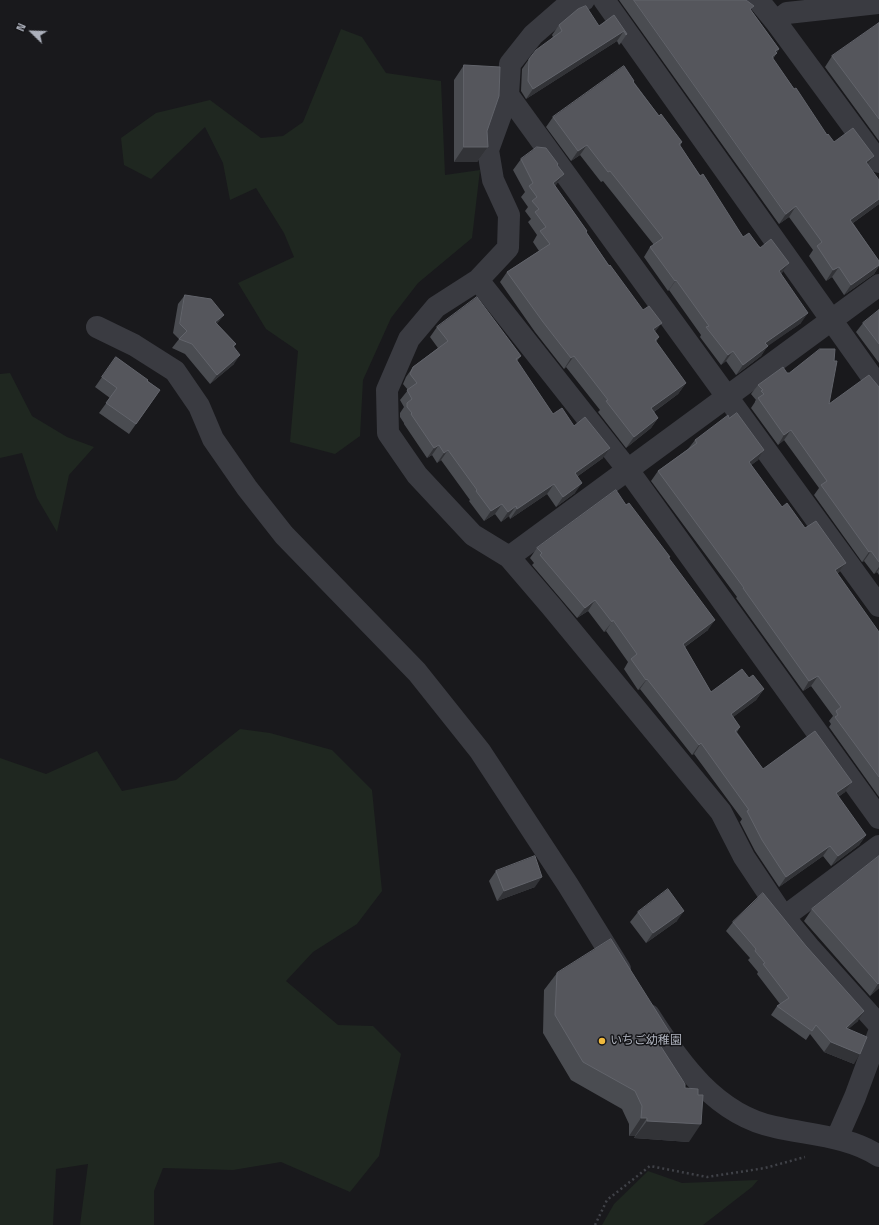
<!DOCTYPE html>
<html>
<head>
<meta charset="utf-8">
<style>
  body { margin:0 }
  #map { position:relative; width:879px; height:1225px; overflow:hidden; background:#19191c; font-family:"Titillium Web",sans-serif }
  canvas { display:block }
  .north { position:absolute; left:12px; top:12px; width:40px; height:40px; -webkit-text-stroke:3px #141417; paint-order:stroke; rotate:293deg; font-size:11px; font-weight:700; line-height:16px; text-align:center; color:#acb0bb }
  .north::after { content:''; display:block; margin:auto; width:14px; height:18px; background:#acb0bb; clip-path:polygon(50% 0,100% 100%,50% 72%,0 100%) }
</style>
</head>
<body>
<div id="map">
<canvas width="879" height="1225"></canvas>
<div class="north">N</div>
</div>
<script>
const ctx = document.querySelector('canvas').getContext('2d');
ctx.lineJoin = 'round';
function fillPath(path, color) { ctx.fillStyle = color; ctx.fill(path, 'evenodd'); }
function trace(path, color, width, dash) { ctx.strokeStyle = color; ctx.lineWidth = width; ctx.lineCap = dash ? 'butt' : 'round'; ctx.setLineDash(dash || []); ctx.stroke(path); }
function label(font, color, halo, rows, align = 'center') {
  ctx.font = font + ' "Titillium Web","Noto Sans JP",sans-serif'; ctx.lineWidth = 3; ctx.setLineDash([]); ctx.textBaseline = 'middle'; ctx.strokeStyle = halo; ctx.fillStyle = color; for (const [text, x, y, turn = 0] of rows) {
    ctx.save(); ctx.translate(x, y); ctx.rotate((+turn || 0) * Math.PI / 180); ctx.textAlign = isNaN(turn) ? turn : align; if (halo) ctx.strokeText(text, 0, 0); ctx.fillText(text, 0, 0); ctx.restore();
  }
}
const green = new Path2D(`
  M341 29 362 37 386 73 441 81 445 175 480 170 472 238 418 283 391 318 363 380 360 436 335 454 290 442 298 351 266 329 238 283 294 257 284 233 256 188 230 200 223 163 205 127 151 179 124 165 121 138 156 113 210 100 261 138 283 136 303 122Z
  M10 373 32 416 67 437 94 447 69 475 57 532 37 498 22 453 0 458V374Z
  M240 729 270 733 332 750 372 790 382 891 357 924 313 952 286 981 338 1025 373 1026 401 1054 387 1116 379 1156 350 1192 281 1162 233 1170 163 1168 154 1191V1225H80L88 1164 56 1169 53 1225H0V758L46 774 97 751 122 791 176 780Z
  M648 1171 682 1183 758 1180 752 1187 703 1225H602L614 1204Z`);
const path = new Path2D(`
  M595 1225 607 1200 650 1166 707 1177 765 1168 805 1157`);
const minor = new Path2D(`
  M584 0 564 8 533 35 510 64 508 95 488 150 493 180 509 215 508 248 478 280 436 307 409 339 387 390 388 433 417 475 473 535 509 557 551 606 721 812 744 857 784 917 809 947 879 1025
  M604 0 879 387
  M758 0 776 22 787 13 879 3
  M776 22 879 162
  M508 95 879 606
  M478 280 628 470 879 818
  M97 327 134 345 175 371 199 406 213 439 247 488 284 535 417 672 480 751 568 885 620 969
  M509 557 879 285
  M784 917 879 846
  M649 1015C679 1062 716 1115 775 1127 810 1135 848 1136 879 1156
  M837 1138 855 1097 879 1032`);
const wall = new Path2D(`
  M619 0H746L751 10 779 49 773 59 827 135 834 142 874 156 868 165 879 204 853 223 879 261V266L874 274 844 295 832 277 826 281 809 256 813 250 789 217 779 224Z
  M614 15 627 34 620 44 619 45 617 41 526 99 521 91 522 69 529 59 553 37 552 35 559 25 599 26Z
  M879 23V141L825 67 832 56Z
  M464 65 487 131 488 147 477 162H454V80Z
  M634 82 659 116 682 142 680 146 743 237 789 263 781 274 801 323 767 346 761 356 736 375 726 361 721 365 700 337 701 335 669 290 668 291 644 257 650 247 654 245 615 196 603 181 601 182 580 155 571 161 546 127 553 117Z
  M521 159 557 165 564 174 555 186 587 231 586 232 659 337 656 342 686 383 678 394 654 412 658 418 651 428 626 448 598 412 600 410 566 367 564 369 535 332 500 282 507 272 539 251 533 242 537 235 528 222 531 219 525 211 528 207 521 197 525 192 513 170Z
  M185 295 217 324 236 344 234 347V364L210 384 185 354 172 348 179 339 173 333 178 304Z
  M879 310V363L856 332 863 323Z
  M437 327 521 356 517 361 553 414 574 426 603 458 578 476 575 493 556 507 547 494 510 519 509 516 501 522 495 514 484 521 469 501 470 500 441 460 437 463 432 455 427 458 404 424V423L400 417V413L404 407 400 400 408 390 403 384 406 377 413 367 438 348 430 337Z
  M116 357 160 390 129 434 99 413 110 398 95 387Z
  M787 373 829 404 879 387V575L877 572 874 574 864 561 862 562 814 495 819 488 784 440 778 445 751 408 755 402V401L756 400 751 394 758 385Z
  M729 418 764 450 758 460 751 465 782 507 805 528 846 563 839 572 837 574 879 632V797L829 727 831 724 829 721 833 716 811 686 803 691 736 598 737 597 651 481 658 471 688 449 695 440Z
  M626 505 670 557 669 559 708 630 685 647 711 692 749 678 764 689 756 700 733 717 740 727 737 732 763 769 852 782 845 792 838 797 866 835 859 845 831 866 823 856 779 887 755 851 740 822 742 819 694 754 692 755 640 689 638 690 624 669 628 662 606 631 604 632 588 611 577 618 532 565 534 563 530 558 537 548Z
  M879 856V988L870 996 804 921 812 909Z
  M496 871 535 887 497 901 489 881Z
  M638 912 677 921 646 943 630 922Z
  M733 922 858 1021 848 1029 854 1064 824 1052 810 1034 806 1040 771 1015 777 1006 780 1004 757 974 758 972 748 960 750 958 726 931Z
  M557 973 670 1033 661 1046 685 1088 689 1142 634 1138 635 1136H629V1124L622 1109 571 1080 543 1033 544 990Z`);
const shadedWall = new Path2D(`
  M624 31 617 41 526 99 533 89Z
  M779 49 769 63 764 67 775 51Z
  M587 145 580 155 571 161 578 151Z
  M464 147H488L477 162H454Z
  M874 156 867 166 866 162Z
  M564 174 556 185 545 194 553 183Z
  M879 199V204L843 230 850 220Z
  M796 206 789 217 779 224 786 214Z
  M789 263 782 273 772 281 779 271Z
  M879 265V266L874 274 844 295 851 285Z
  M839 267 832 277 826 281 833 270Z
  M676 280 669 290 668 291 675 281Z
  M808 313 801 323 758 353 765 343Z
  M224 315 217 324 215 322Z
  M662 323 654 333 653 329Z
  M768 346 761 356 736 375 743 365Z
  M733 351 726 361 721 365 728 355Z
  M240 355 234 364 210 384 217 375Z
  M574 356 566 367 564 369 571 358Z
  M686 383 678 394 644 419 651 408Z
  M658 418 651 428 626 448 634 437Z
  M791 430 784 440 778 445 784 435Z
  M439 445 432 455 427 458 434 448Z
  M610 448 603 458 568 483 575 473Z
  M448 450 441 460 437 463 444 453Z
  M764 450 758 460 742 472 749 462Z
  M582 483 575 493 556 507 563 497Z
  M554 484 547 494 510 519 517 509Z
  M502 504 495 514 484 521 491 511Z
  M516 506 509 516 501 522 508 512Z
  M871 551 864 561 862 562 869 552Z
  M846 563 839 572 828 580 835 570Z
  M879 567V569L877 572 874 574Z
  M595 600 588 611 577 618 585 608Z
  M613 620 606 631 604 632 612 622Z
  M715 620 708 630 675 654 683 644Z
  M818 676 811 686 803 691 809 681Z
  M647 679 640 689 638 690 646 680Z
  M764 689 756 700 724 724 731 714Z
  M701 743 694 754 692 755 699 745Z
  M852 782 845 792 829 804 836 793Z
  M866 835 859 845 831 866 838 856Z
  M830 846 823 856 779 887 786 877Z
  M542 877 535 887 497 901 504 891Z
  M684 911 677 921 646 943 653 933Z
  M879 983V988L870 996 878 984Z
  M864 1011 858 1021 839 1037 846 1028Z
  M670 1033 658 1051V1042Z
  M831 1042 860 1054 854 1064 824 1052Z
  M641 1118H647L635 1136H629Z
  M647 1121 701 1124 689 1142 634 1138Z`);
const building = new Path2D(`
  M634 0H746L754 6 750 9 779 49 775 51 777 53 772 57 794 89 796 88 827 135 828 134 834 142 853 128 874 156 866 162 879 180V199L850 220 879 261V265L851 285 839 267 833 270 817 246 822 242 796 206 786 214Z
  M586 6 599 26 614 15 627 34 626 35 624 31 533 89 528 81 529 59 536 50 562 31 559 25 578 9Z
  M879 23V119L832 56Z
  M464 65 500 67 499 96 487 131 488 147H464Z
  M624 66 634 81 633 82 659 116 661 114 682 142 679 144 700 176 703 174 743 237 749 233 760 248 771 239 789 263 779 271 808 313 765 343 768 346 743 365 733 351 728 355 706 327 709 326 676 280 675 281 650 247 663 238 622 186 610 171 608 172 587 145 578 151 553 117Z
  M537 147 546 148 558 164 557 165 564 174 553 183 587 231 586 232 609 266 610 265 643 310 649 306 662 323 653 329 659 337 655 340 686 383 651 408 658 418 634 437 606 401 608 400 574 356 571 358 543 322 507 272 550 244 540 231 546 227 535 212 539 209 532 201 537 197 529 186 533 183 521 159Z
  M185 295 211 299 224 315 215 322 236 344 233 346 240 355 217 375 192 344 179 339 187 331 180 324Z
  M477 297 521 356 516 359 553 414 562 408 574 426 585 417 610 448 575 473 582 483 563 497 554 484 517 509 516 506 508 512 502 504 491 511 476 491 477 490 448 450 444 453 439 445 434 448 411 414 412 413 407 407V403L412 399 407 390 417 383 410 374 413 367 448 341 437 327Z
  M879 310V344L863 323Z
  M820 349H835L834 361H837L829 404 869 375 879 387V562L871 551 869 552 821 485 827 481 791 430 784 435 758 398 764 394 761 391 763 390 758 385 783 367 787 373H789Z
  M116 357 148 380 147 381 160 390 136 424 106 403 117 388 102 377Z
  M737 413 764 450 749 462 782 507 787 503 805 528 816 521 846 563 835 570 879 632V777L835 717 838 715 836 711 841 707 818 676 809 681 743 588H744L658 471 697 443 695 440 728 415 729 418Z
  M616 490 626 505 629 503 670 557H668L715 620 683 644 711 692 742 669 749 678 753 675 764 689 731 714 740 727 735 731 763 769 815 731 852 782 836 793 866 835 838 856 830 846 786 877 762 840 747 811 749 810 701 743 699 745 647 679 646 680 631 659 637 654 613 620 612 622 595 600 585 608 540 555 542 553 537 548Z
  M535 856 542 877 504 891 496 871Z
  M879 856V983L878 984 812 909Z
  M668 889 684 911 653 933 638 912Z
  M763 893 806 946 864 1011 846 1028 867 1037 860 1054 831 1042 816 1025 812 1031 777 1006 789 998 763 964 765 963 755 951 756 949 733 922Z
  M611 939 670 1033 658 1042 685 1084V1088L698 1089V1095H703L701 1124 647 1121V1118H641L642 1106 635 1091 583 1062 555 1015 557 973Z`);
const markers = [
  [602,1041,4,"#f0b93d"]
];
const poiNames = [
  ["いちご幼稚園",610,1041]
];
fillPath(green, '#1f2720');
trace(path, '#404248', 2.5, [2, 3]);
trace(minor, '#3a3b41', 22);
fillPath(wall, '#4a4c51');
fillPath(shadedWall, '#323337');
fillPath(building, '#55565c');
trace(building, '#62646b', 1);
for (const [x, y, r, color] of markers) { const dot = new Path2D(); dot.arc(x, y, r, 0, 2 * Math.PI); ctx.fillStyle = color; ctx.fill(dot); trace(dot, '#141417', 1.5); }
label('12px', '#acb0bb', '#141417', poiNames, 'left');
</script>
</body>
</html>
